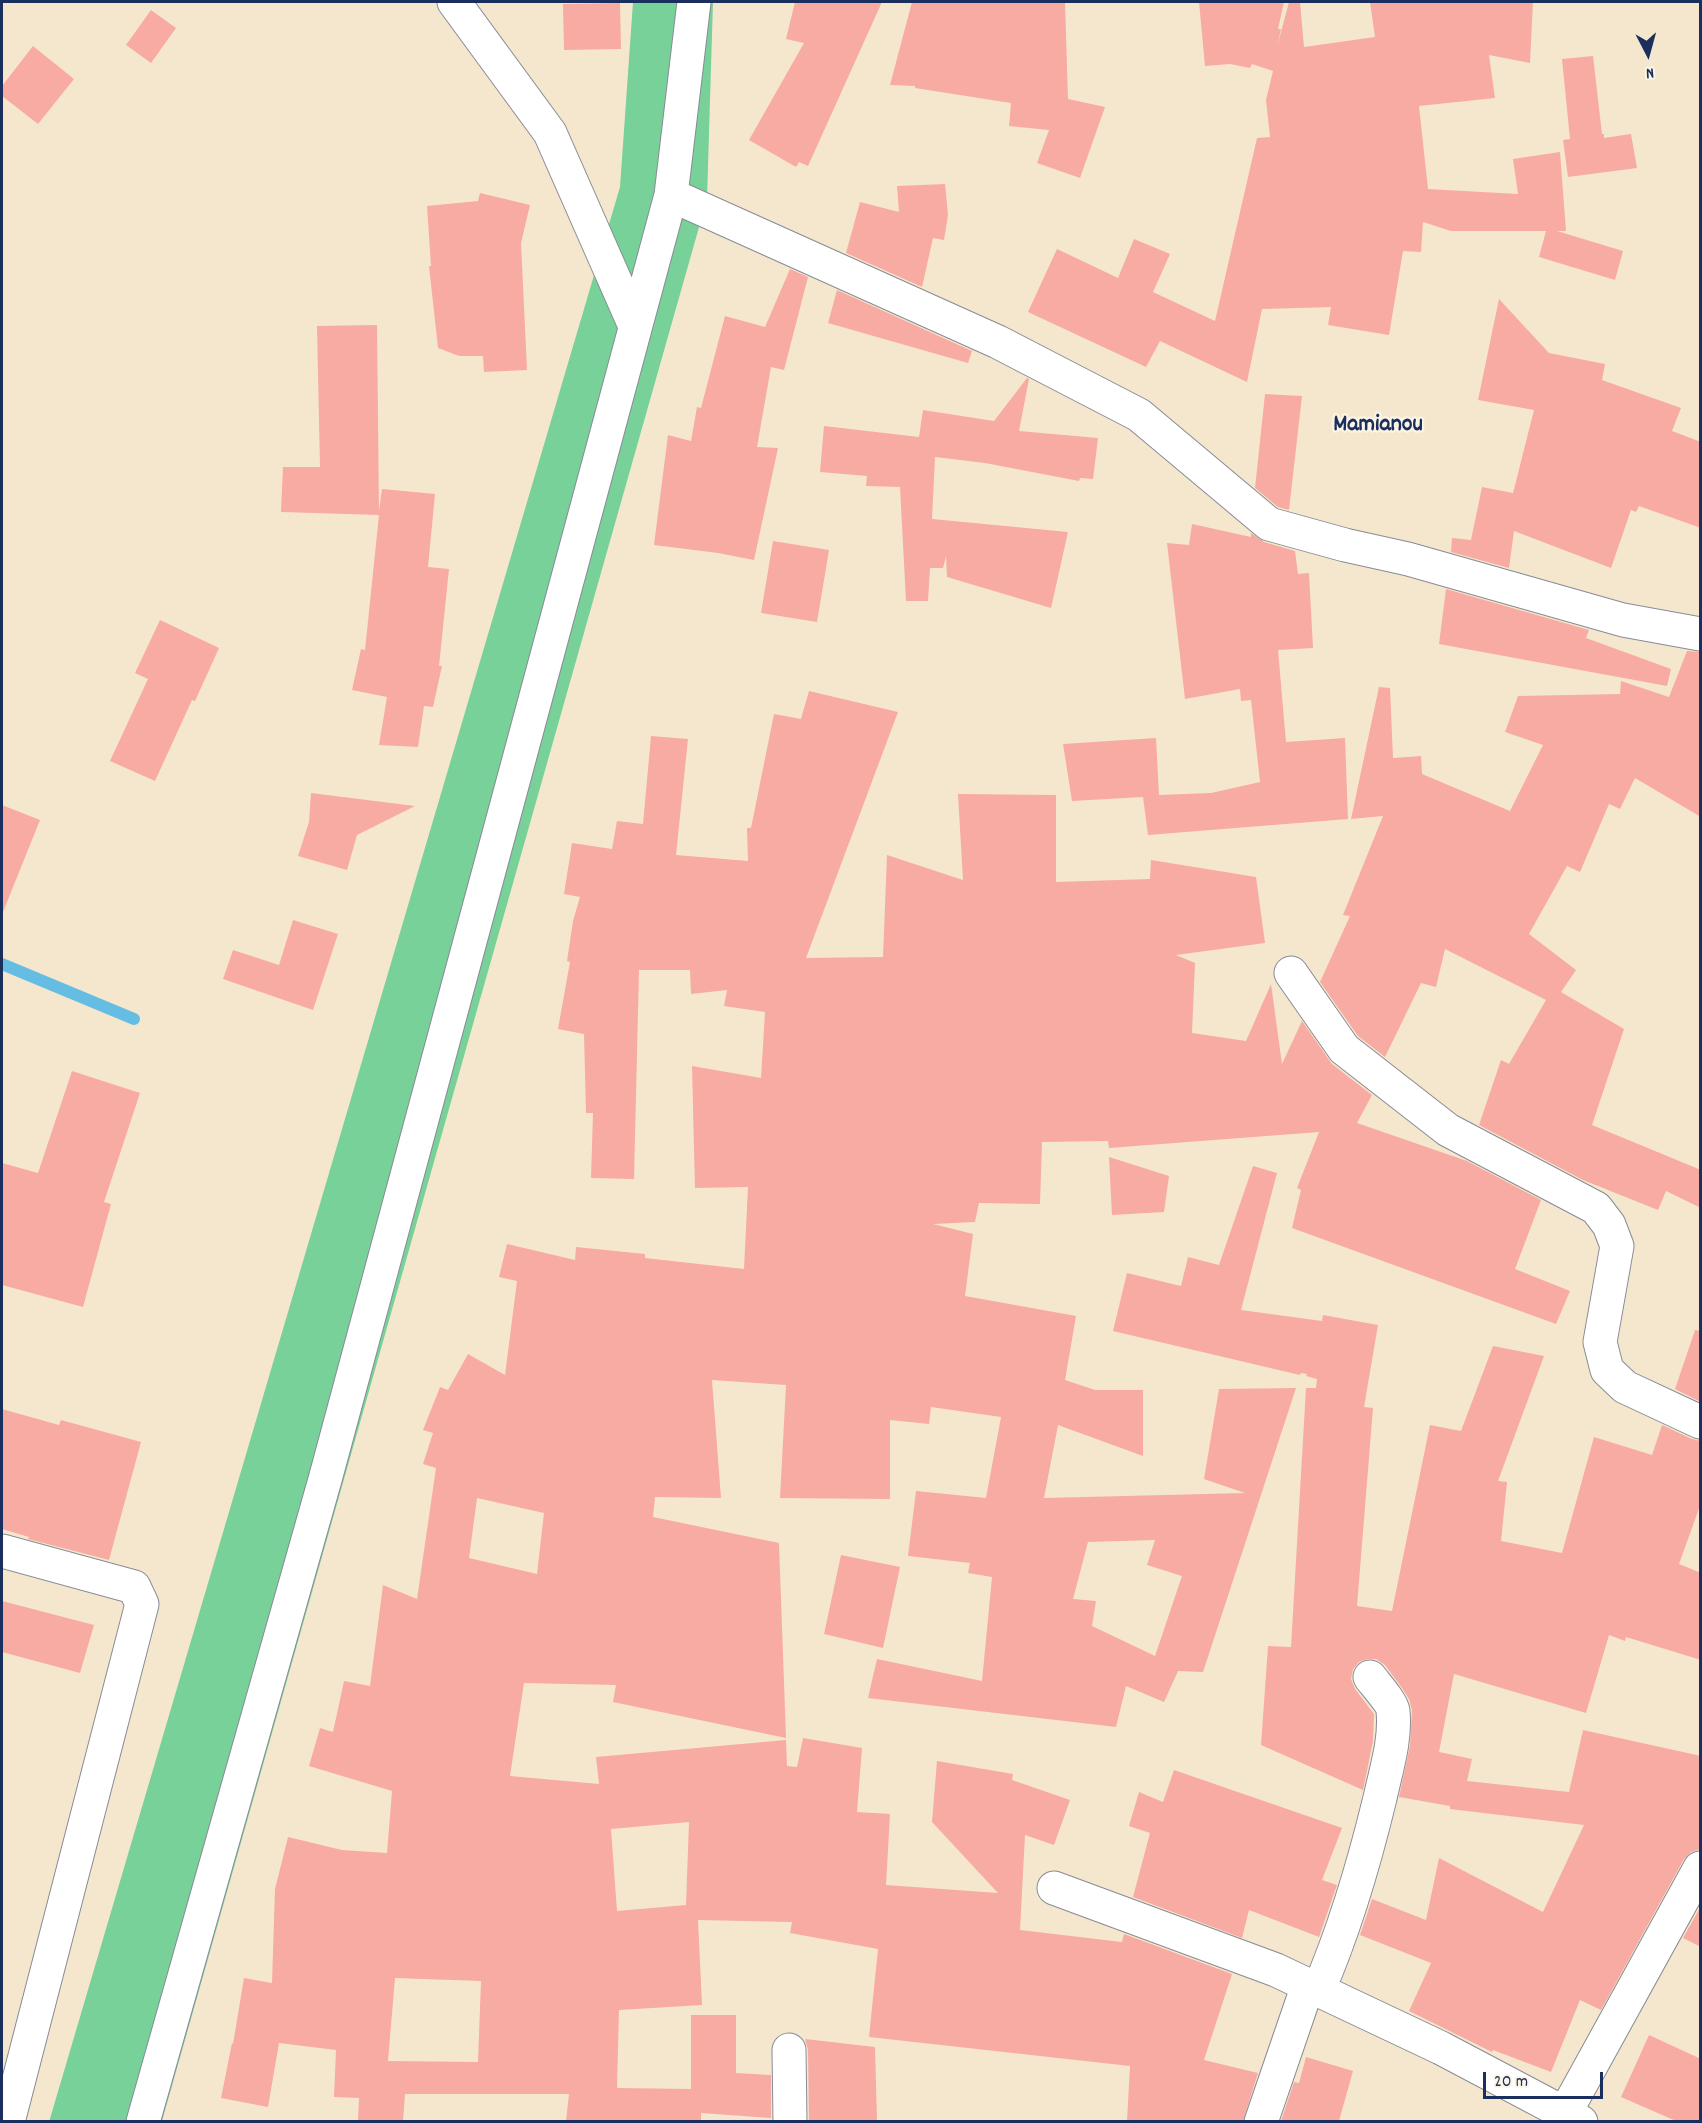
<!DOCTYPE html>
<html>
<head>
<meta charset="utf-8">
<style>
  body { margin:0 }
  #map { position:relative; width:1702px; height:2123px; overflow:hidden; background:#f5e7cd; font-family:Dekko,sans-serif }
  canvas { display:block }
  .frame { position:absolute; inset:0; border:3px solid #1b2f5e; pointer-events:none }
  .north { position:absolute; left:1618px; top:24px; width:60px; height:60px; -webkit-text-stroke:4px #fcf5e5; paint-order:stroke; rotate:174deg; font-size:16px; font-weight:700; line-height:24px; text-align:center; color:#1b2f5e }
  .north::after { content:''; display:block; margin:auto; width:21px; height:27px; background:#1b2f5e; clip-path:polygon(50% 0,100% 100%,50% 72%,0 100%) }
  .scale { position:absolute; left:1483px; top:2072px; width:120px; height:27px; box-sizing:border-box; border:3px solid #1b2f5e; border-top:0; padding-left:8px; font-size:18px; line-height:21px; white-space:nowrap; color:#1b2f5e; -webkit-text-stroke:4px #fcf5e5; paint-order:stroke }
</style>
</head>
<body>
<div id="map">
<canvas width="1702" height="2123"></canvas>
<div class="frame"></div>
<div class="north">N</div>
<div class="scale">20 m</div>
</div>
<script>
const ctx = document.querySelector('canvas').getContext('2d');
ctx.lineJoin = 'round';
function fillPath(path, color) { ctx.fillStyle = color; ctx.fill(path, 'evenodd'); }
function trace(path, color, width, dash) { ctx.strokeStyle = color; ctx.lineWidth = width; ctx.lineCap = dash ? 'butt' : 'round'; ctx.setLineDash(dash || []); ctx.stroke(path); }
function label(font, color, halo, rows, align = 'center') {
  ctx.font = font + ' Dekko,sans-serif'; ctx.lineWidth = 4.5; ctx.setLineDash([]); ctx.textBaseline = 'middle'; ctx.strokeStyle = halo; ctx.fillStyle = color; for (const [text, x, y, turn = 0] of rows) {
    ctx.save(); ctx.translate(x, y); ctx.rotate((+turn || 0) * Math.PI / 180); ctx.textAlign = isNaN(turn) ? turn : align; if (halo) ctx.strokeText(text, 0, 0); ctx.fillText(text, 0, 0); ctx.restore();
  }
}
const green = new Path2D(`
  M633 2H713L707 199 162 2121 49 2122 620 187Z`);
const stream = new Path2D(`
  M2 964 134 1019`);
const building = new Path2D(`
  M795 2H882L808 166 799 162 796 167 749 140 804 43 786 39Z
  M912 2H1065L1068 99 1105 107 1080 178 1037 163 1049 130 1009 126 1011 103 915 88V86L890 85Z
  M1199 2H1284L1278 29H1281L1277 47 1289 2H1300L1304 47 1375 37 1370 2H1533L1530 63 1489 55 1495 98 1419 106 1428 189 1518 194 1513 159 1560 152 1566 231H1557L1623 251 1615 280 1539 257 1546 231H1451L1423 222 1421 252 1403 251 1389 335 1328 325 1331 307 1262 309 1247 382 1160 341 1146 367 1028 312 1057 249 1118 278 1134 239 1170 254 1153 292 1215 321 1257 138 1270 137 1266 100 1273 71 1252 64 1250 68 1230 64 1205 66Z
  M620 3 621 49 564 50 563 4Z
  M151 10 176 28 151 63 126 45Z
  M33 46 74 79 38 124 2 96V86Z
  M1593 56 1602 134H1604V138L1631 134 1637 168 1568 177 1563 140 1570 139 1562 59Z
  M945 184 948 215 944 240 933 238 922 287 846 253 860 202 899 212 897 186Z
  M480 193 530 205 521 243 527 370 484 372 483 356H459L438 348 429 266H431L427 206 478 201Z
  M790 269 808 277 784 370 771 367 757 447 778 448 754 560 718 553 654 545 668 435 691 441 697 407 701 408 725 316 765 327Z
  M837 290 972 351 968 363 828 323Z
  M1499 299 1549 353 1605 364 1602 380 1681 408 1672 431 1701 442V528L1639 506 1636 512 1631 510 1611 568 1514 531 1509 568 1451 552 1452 538 1471 540 1482 487 1513 493 1534 410 1478 400Z
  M377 325 379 511 382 489 435 494 428 567 449 569 439 666H442L433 707 424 706 418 747 379 745 387 697 352 690 361 649 365 650 379 515 281 512 283 467H320L317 326Z
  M1027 378 1029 379 1019 431 1098 438 1093 479 1080 478 1079 481 985 463 935 457 932 519 1068 532 1051 608 947 577 946 556 943 568H930L928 601H906L900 487 866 486 867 476 820 472 824 426 919 437 923 410 994 421Z
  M1265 394 1302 396 1289 510 1278 507 1255 488Z
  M1192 524 1251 537V533L1264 542 1295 551 1298 574 1309 573 1313 648 1278 650 1286 742 1345 738 1348 819 1148 835 1143 797 1072 801 1063 744 1156 738 1159 795 1211 793 1260 782 1251 700 1241 701 1240 689 1185 699 1167 543 1189 545Z
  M773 541 829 550 817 622 761 613Z
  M1446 589 1589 630 1586 638 1671 669 1667 686 1439 644Z
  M160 620 219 648 195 701 192 700 155 781 110 761 148 679 135 673Z
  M1687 651 1701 652V817L1635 778 1620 809 1609 804 1580 872 1567 866 1529 934 1576 970 1561 992 1624 1029 1592 1125 1701 1170V1208L1666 1191 1658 1210 1583 1180 1479 1125 1501 1060 1509 1064 1546 1000 1445 949 1436 987 1421 983 1385 1057 1358 1036 1320 982 1350 916 1343 915 1383 816 1351 819 1379 687 1390 688 1393 758 1421 756 1422 774 1510 811 1543 745 1505 732 1518 696 1620 694 1621 681 1669 697Z
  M809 691 898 712 806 958 883 957 887 855 963 880 958 794 1056 795V882L1150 879 1151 860 1256 877 1265 943 1176 955 1195 963 1192 1033 1246 1041 1271 984 1282 1064 1302 1021 1332 1064 1372 1095 1357 1123 1467 1161 1541 1200 1515 1269 1570 1291 1556 1324 1292 1228 1301 1190 1297 1188 1319 1132 1109 1148 1108 1141 1042 1142 1040 1204 979 1203 975 1222 933 1224 973 1234 965 1296 1076 1316 1065 1380 1095 1390H1143V1456L1058 1425 1044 1498 1245 1493 1204 1479 1219 1389 1296 1388 1203 1672 1178 1671 1164 1702 1126 1686 1116 1727 868 1698 877 1659 982 1681 992 1577 968 1573 970 1563 908 1556 916 1491 986 1498 1001 1417 931 1407 929 1424 890 1420V1499L780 1498 786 1385 712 1380 721 1498 655 1497 653 1517 779 1543 786 1738 613 1702 616 1685 524 1683 510 1776 599 1784 596 1757 786 1740 787 1766 797 1767 803 1738 862 1748 857 1812 890 1814 886 1885 998 1893 932 1822 937 1761 1013 1774 1012 1780 1070 1800 1054 1845 1025 1835 1020 1930 1122 1942 1124 1934 1232 1974 1204 2060 1258 2073 1243 2121H1127L1130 2066 869 2037 878 1949 790 1933 792 1922 698 1920 702 2005 619 2010 617 2088 691 2089V2015H736V2073L771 2075V2118L701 2113V2121H566L569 2094H405L403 2121H358L359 2098 334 2097 336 2050 279 2043 268 2107 221 2098 232 2043 233 2044 244 1978 272 1983 275 1889 288 1837 342 1850 387 1853 392 1791 309 1766 320 1728 333 1732 344 1681 370 1686 383 1585 417 1599 436 1468 423 1464 433 1433 423 1430 440 1387 448 1390 468 1354 505 1375 517 1281 499 1277 507 1244 575 1260 576 1247 645 1254V1258L744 1269 748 1187 695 1188 692 1066 761 1078 765 1012 724 1006 727 990 691 994 690 970H639L634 1179 591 1178 593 1113H586L584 1034 558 1029 570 962 567 961 573 921 580 897 564 894 572 843 612 849 617 821 643 824 651 736 688 739 676 855 748 861 747 828H751L774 714 801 719ZM477 1498 544 1513 537 1574 469 1558ZM1155 1540 1147 1565 1182 1576 1155 1656 1092 1626 1096 1601 1073 1599 1088 1542ZM689 1822 686 1905 617 1911 611 1829ZM395 1978 481 1981 478 2062 388 2061Z
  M311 793 415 806 357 835 347 870 298 856 309 822Z
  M2 805 40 820 3 912H2Z
  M293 920 338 934 313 1010 223 979 233 950 279 965Z
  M72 1071 140 1093 104 1202 111 1204 83 1307 2 1285V1163L38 1173Z
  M1109 1157 1169 1176 1164 1212 1112 1215Z
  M1253 1166 1277 1173 1241 1310 1322 1321 1323 1315 1378 1325 1364 1407 1373 1408 1357 1606 1392 1611 1430 1425 1461 1431 1493 1346 1544 1356 1498 1481 1507 1482 1501 1541 1562 1553 1594 1437 1652 1455 1662 1425 1692 1439 1701 1441V1503L1679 1564 1701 1573V1660L1626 1637 1625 1641 1609 1635 1586 1713 1454 1674 1439 1752 1472 1759 1467 1781 1569 1792 1583 1730 1701 1756V1849L1691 1852 1684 1859 1601 2010 1580 2000 1551 2072 1493 2050 1492 2052 1409 2011 1431 1963 1360 1935 1372 1899 1426 1920 1439 1858 1543 1912 1584 1825 1450 1809V1806L1399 1797 1410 1746 1412 1710 1409 1699 1402 1688 1385 1665 1376 1659H1367L1359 1662 1353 1669 1351 1679 1355 1689 1374 1714 1373 1741 1363 1790 1261 1745 1268 1646 1291 1647 1306 1388H1316L1317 1379 1306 1376 1307 1374 1301 1373 1300 1375 1113 1331 1127 1273 1181 1286 1188 1257 1219 1265Z
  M1695 1330 1701 1331V1402L1675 1389Z
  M2 1409 59 1425 61 1420 141 1442 109 1560 28 1539 29 1537 2 1529Z
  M841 1555 900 1567 883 1648 824 1634Z
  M2 1601 94 1625 80 1673 2 1652Z
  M1174 1770 1342 1828 1322 1880 1337 1885 1319 1937 1249 1910 1242 1938 1133 1897 1150 1833 1129 1826 1139 1792 1163 1802Z
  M1701 1906V1947L1683 1938Z
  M1649 2035 1701 2059V2121H1676L1621 2097Z
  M805 2039 875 2047 877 2121H809L808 2050Z
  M1306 2057 1353 2071 1339 2121H1281L1294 2082 1299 2083Z`);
const street = new Path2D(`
  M454 2 550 133 635 326
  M671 195 998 342 1139 415 1269 524 1345 545 1408 559 1623 620 1700 634
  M1291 973 1344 1049 1448 1130 1596 1208 1609 1225 1617 1246 1600 1342 1607 1370 1625 1387 1700 1422
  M2 1551 134 1587 142 1604 8 2122
  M1054 1888 1276 1970 1441 2048 1581 2122
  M1318 1991C1345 1929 1364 1864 1380 1798 1386 1770 1396 1740 1393 1711 1392 1703 1376 1685 1370 1677
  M789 2050 790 2122
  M143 2122 326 1476 671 195 694 2
  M1261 2122 1308 1985
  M1560 2122 1700 1868`);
const quarterNames = [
  ["Mamianou",1378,427]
];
fillPath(green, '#77d198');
trace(stream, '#66bde3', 12);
fillPath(building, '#f8aba3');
trace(street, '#888b96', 35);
trace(street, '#fff', 33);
label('bold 24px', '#1b2f5e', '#fcf5e5', quarterNames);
</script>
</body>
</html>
